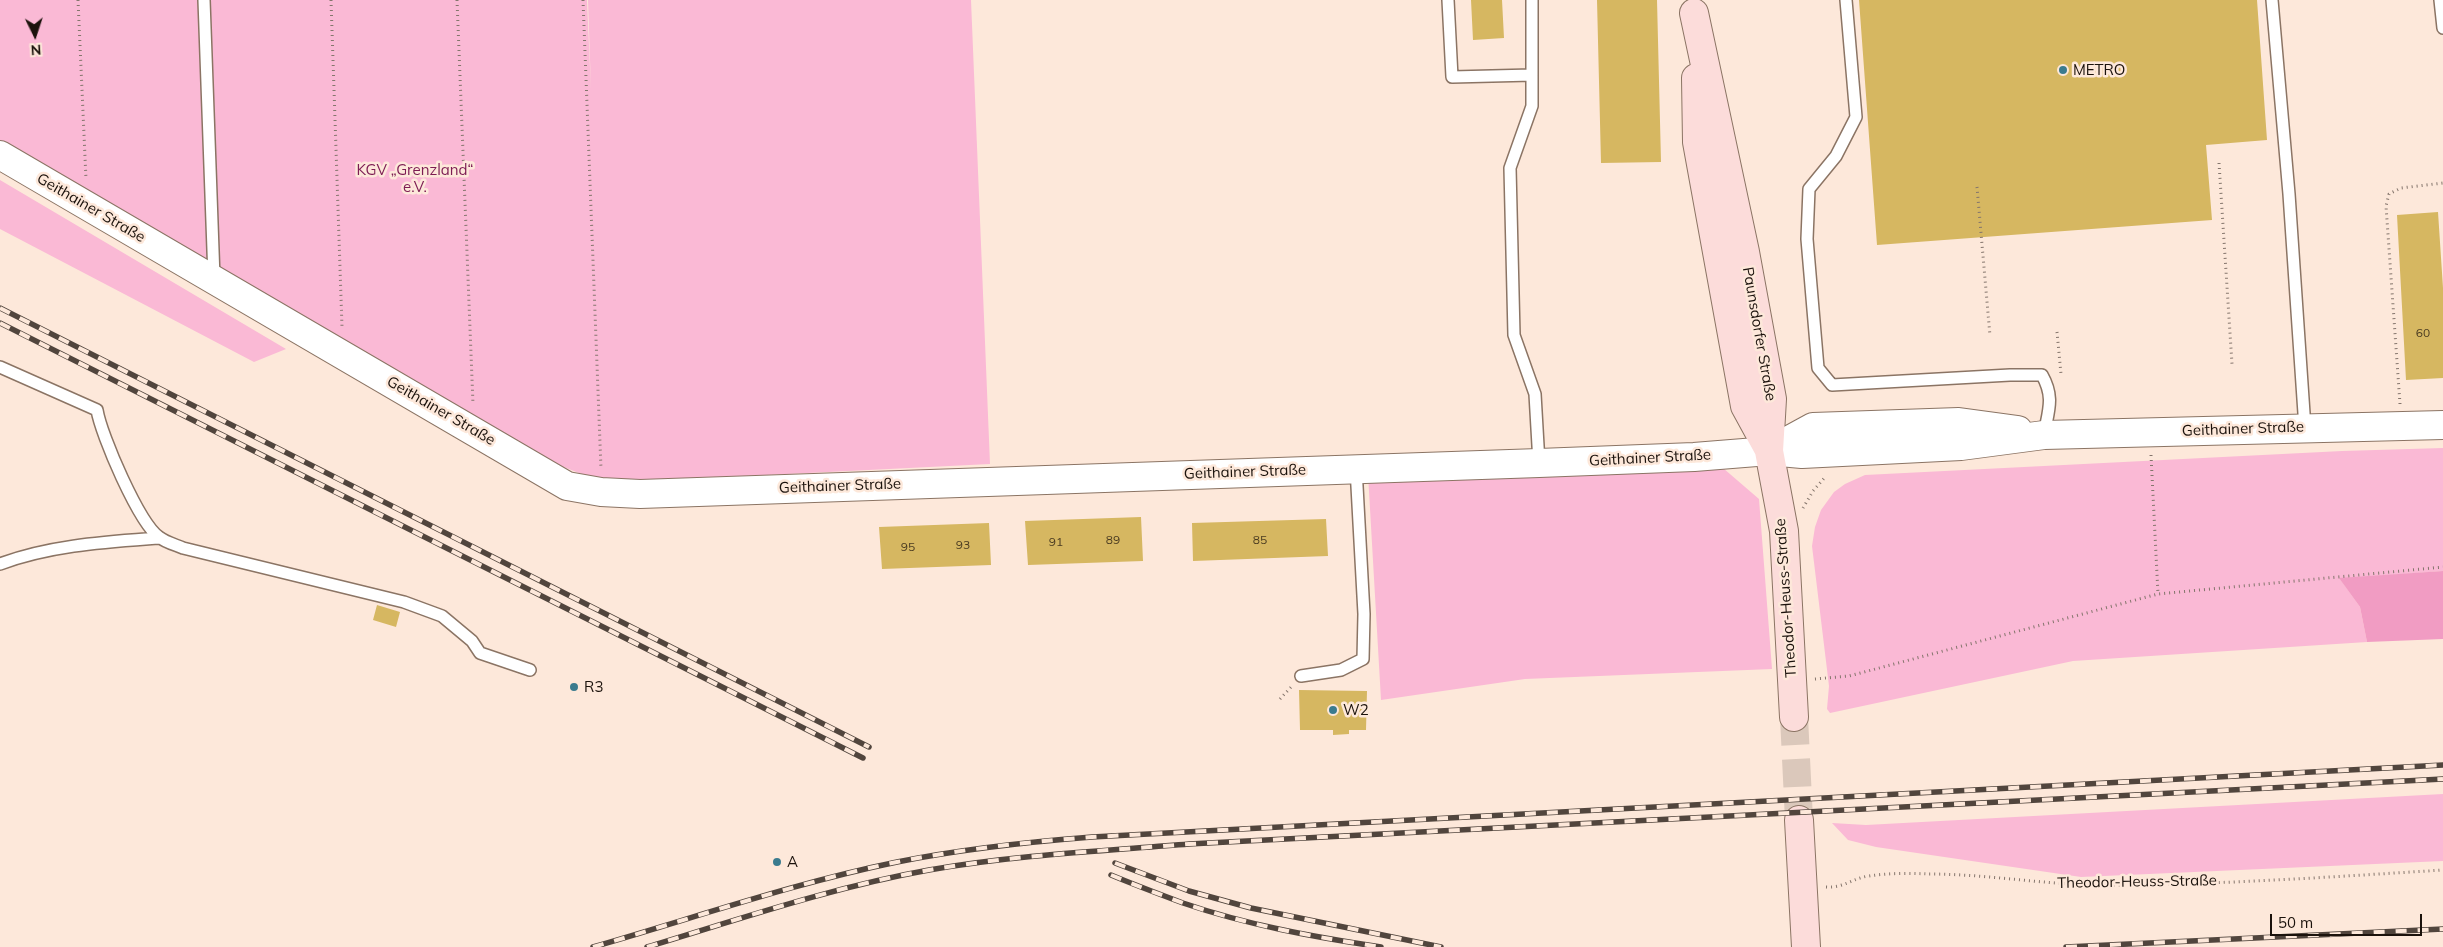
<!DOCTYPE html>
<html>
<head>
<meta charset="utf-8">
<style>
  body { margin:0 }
  #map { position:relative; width:2443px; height:947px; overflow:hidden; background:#fde8da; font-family:Mulish,sans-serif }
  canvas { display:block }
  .north { position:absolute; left:10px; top:10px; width:50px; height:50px; -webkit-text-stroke:4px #fde8da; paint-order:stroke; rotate:176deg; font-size:14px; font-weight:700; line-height:20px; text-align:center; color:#1b120c }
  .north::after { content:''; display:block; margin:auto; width:18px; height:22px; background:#1b120c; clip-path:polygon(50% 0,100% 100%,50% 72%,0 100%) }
  .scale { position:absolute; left:2270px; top:914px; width:152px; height:22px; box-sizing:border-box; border:2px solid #1b120c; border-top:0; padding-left:6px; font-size:15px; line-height:18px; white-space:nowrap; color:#1b120c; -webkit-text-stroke:4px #fde8da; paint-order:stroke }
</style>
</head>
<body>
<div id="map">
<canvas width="2443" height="947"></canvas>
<div class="north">N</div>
<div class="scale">50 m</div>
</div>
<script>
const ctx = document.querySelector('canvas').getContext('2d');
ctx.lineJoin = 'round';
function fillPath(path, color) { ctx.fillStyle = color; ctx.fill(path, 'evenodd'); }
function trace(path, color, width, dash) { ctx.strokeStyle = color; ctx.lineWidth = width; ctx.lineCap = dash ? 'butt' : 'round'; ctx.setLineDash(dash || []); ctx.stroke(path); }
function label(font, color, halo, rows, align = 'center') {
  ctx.font = font + ' Mulish,sans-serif'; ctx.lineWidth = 5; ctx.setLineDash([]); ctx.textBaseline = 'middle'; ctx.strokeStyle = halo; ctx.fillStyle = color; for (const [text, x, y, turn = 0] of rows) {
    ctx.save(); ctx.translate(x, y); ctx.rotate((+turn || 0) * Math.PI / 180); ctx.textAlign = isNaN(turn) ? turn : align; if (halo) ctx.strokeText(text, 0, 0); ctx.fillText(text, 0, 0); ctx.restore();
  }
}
const green = new Path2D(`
  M0 0H587L591 90 588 0H971L990 464 605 483 561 466 275 305 0 144Z
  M0 180 286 349 254 362 0 229Z
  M2443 448V571L2340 579 2360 607 2367 642 2073 661 1830 713 1827 709 1829 686 1812 546 1815 527 1821 510 1834 492 1845 484 1865 475 2342 451Z
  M1716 462 1759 499 1772 669 1525 679 1381 700 1368 474Z
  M2443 794V861L2081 877 1876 847 1848 840 1832 823 1866 825Z`);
const forest = new Path2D(`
  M2443 571V639L2367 642 2360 607 2339 578Z`);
const building = new Path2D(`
  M1471 0H1502L1504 38 1473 40Z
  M1597 0H1657L1661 162 1601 163Z
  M1859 0H2257L2267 140 2206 145 2212 220 1877 245Z
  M2438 212 2443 288V378L2406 380 2397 215Z
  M1141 517 1143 561 1028 565 1025 521Z
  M1326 519 1328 556 1193 561 1192 523Z
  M989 523 991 565 882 569 879 527Z
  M377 605 400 612 396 627 373 620Z
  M1299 690 1367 691 1366 730H1349V734L1333 735V730H1300Z`);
const secondaryTunnel = new Path2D(`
  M1794 717 1799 820`);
const path = new Path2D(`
  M78 0 86 179
  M331 0 342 327
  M457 0 473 404
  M583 0 601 469
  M2219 163 2232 364
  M1977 187 1990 336
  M2057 332 2061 374
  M2400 404 2386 206 2389 194 2401 188 2443 183
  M2151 455 2158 594
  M1803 508 1813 491 1826 476
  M1815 679 1849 676 2158 594 2443 567
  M1280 699 1292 686
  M1826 887C1844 888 1853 878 1869 876 1888 873 1910 873 1929 874 1988 874 2045 885 2103 885 2216 885 2330 877 2443 870`);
const service = new Path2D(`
  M204 0 214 278
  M1448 0 1452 77 1532 75
  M1532 0V106L1510 168 1514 335 1535 394 1539 463
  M1846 0 1856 117 1836 156 1809 189 1807 239 1818 368 1832 385 2010 375H2042C2055 398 2048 411 2044 435
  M2272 0 2289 194 2305 428
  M2440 0 2443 28
  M0 367 97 410C101 435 139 523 159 537 165 542 176 545 183 548L404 602 442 616 472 641 480 653 530 670
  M0 564C51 545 106 542 159 538
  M1301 676 1341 670 1363 659 1364 614 1356 468`);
const tertiary = new Path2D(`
  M0 155 567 486 601 492 640 494 1539 463 1694 457 1769 451 1802 454 1961 446 2044 435 2443 425
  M1769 451 1813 427 1959 422 2018 430`);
const secondary = new Path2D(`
  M1694 13 1745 252 1772 399 1769 451 1784 531 1794 717
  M1696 78 1697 142 1745 406 1769 450
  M1799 820 1806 947`);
const rail = new Path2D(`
  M0 308 869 747
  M0 323 863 758
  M1115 863 1189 891 1251 908 1441 947
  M1111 875C1135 885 1159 894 1183 903 1247 925 1314 937 1381 947
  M593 947C694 918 794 883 897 862 962 849 1027 842 1092 837L2443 765
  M647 947C740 919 833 887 929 870 1015 855 1102 851 1189 844L2443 779
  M2066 947 2443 929`);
const markers = [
  [2063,70,5,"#3b7b8e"],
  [574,687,5,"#3b7b8e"],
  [1333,710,5,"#3b7b8e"],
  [777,862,5,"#3b7b8e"]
];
const numberNames = [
  ["60",2423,333],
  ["89",1113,540],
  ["85",1260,540],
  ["91",1056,542],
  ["93",963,545],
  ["95",908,547]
];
const poiNames = [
  ["METRO",2073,70],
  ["R3",584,687],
  ["W2",1343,710],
  ["A",787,862]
];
const parkNames = [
  ["KGV „Grenzland“",415,170],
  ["e.V.",415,187]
];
const streetNames = [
  ["Geithainer Straße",91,208,30],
  ["Paunsdorfer Straße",1759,334,80],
  ["Geithainer Straße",441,411,30],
  ["Geithainer Straße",2243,429,-2],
  ["Geithainer Straße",1650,458,-3],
  ["Geithainer Straße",1245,472,-2],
  ["Geithainer Straße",840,486,-2],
  ["Theodor-Heuss-Straße",1786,598,-94],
  ["Theodor-Heuss-Straße",2137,882,-1]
];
fillPath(green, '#fab9d5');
fillPath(forest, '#f19cc3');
fillPath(building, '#d6b761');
trace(secondaryTunnel, '#dbc8bb', 28, [28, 14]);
trace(service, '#8b7464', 14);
trace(tertiary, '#8b7464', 30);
trace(secondary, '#8b7464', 30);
trace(path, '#84756c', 3, [1, 4]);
trace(service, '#fff', 11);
trace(tertiary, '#fff', 28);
trace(secondary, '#fcdcda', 28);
trace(rail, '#51453d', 5.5);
trace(rail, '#fde8da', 4, [11]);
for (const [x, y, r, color] of markers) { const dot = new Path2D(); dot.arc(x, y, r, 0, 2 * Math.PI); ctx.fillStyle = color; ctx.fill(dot); trace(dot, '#fde8da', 2); }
label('12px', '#4a3b21', null, numberNames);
label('15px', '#1b120c', '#fde8da', poiNames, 'left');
label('15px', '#7d1c53', '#fde8da', parkNames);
label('15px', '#1b120c', '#fde8da', streetNames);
</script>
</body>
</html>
